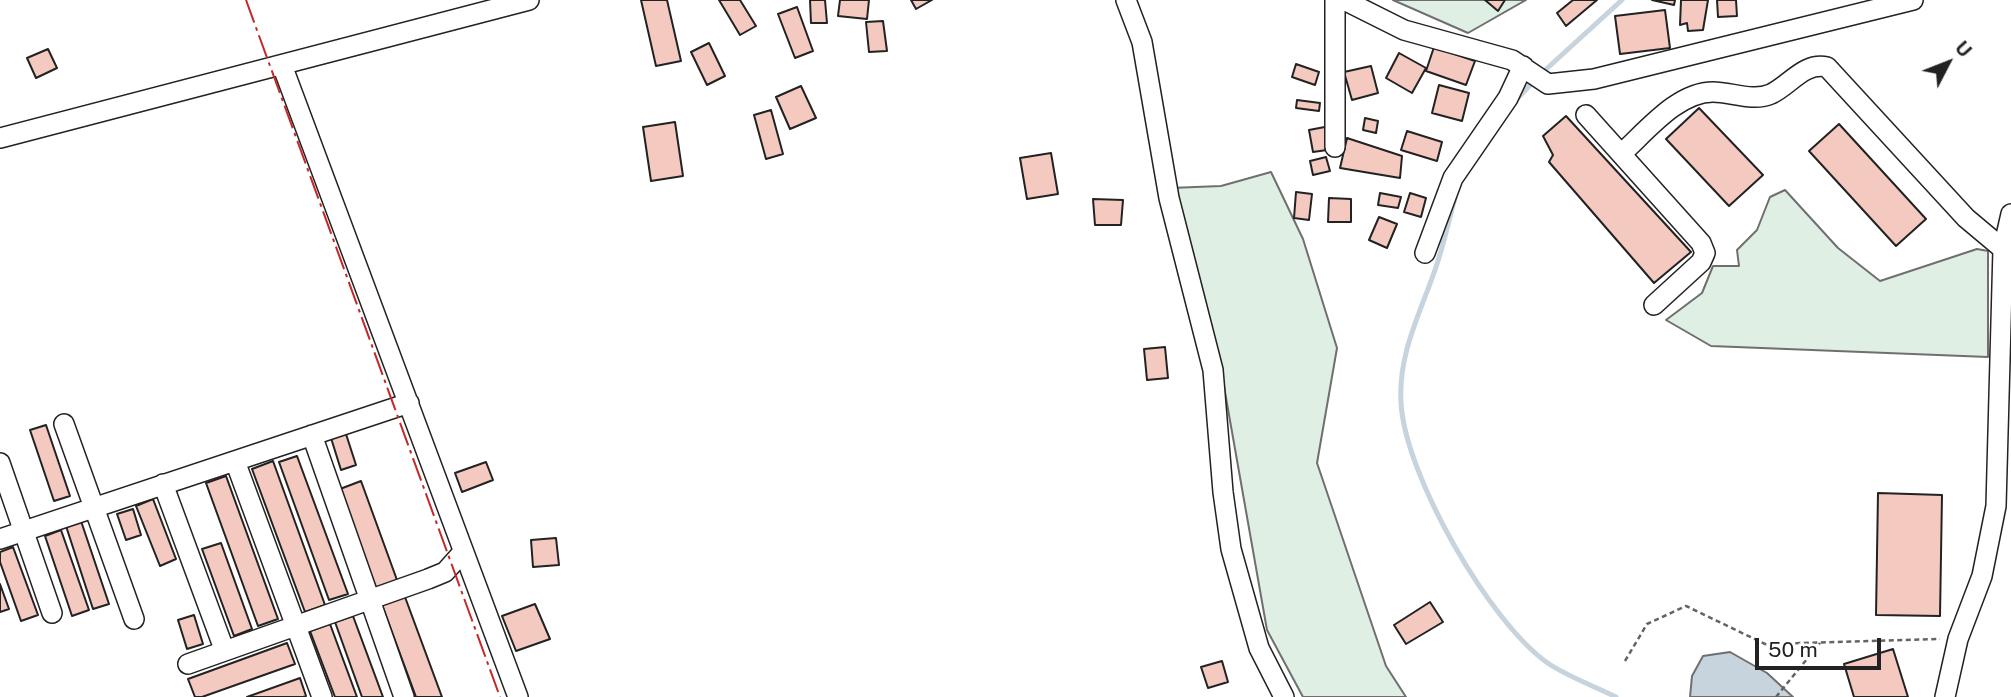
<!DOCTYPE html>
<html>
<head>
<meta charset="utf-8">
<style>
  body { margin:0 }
  #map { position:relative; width:2011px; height:697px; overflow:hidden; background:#fff; font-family:"Public Sans",sans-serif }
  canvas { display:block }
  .north { position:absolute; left:1913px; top:28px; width:70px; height:70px; -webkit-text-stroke:5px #fff; paint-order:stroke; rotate:48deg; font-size:19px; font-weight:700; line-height:28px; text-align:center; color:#222 }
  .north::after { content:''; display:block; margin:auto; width:24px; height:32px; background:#222; clip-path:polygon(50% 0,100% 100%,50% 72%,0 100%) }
  .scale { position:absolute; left:1755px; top:638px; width:126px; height:32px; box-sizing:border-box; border:4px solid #222; border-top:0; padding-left:9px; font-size:21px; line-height:24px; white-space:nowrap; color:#222; -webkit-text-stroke:5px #fff; paint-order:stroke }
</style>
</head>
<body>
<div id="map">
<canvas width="2011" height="697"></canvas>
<div class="north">U</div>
<div class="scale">50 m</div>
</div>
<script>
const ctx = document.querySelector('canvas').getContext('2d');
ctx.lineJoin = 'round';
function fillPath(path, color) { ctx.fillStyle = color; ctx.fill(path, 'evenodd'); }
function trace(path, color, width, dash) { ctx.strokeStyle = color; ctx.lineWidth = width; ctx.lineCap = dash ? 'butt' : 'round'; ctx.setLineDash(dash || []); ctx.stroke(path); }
const green = new Path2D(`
  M1393 0H1526L1468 33Z
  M1271 172 1303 239 1337 348 1317 463 1386 666 1406 697H1303L1267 630 1220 364 1170 188 1221 186Z
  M1785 190 1838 248 1880 281 1977 249 1988 251V357L1711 346 1666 320 1702 293 1713 266H1739L1737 250 1757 230 1770 197Z`);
const water = new Path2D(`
  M1730 652 1767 673 1793 697H1690L1692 676 1703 656Z`);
const stream = new Path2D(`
  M1542 73 1622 0
  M1515 101 1535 80
  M1455 198C1449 220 1444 243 1437 264 1422 310 1398 352 1401 402 1404 474 1490 624 1549 664 1569 677 1594 686 1616 697`);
const building = new Path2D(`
  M641 0H667L681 61 656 66Z
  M719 0H740L756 26 740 35Z
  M810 0H825L827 23H811Z
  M840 0H869L867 19 838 16Z
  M911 0H932L916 9Z
  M1485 0H1505L1498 11Z
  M1573 0H1597L1566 26 1557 13Z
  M1652 0H1675L1674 5Z
  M1681 0H1708L1703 30 1688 31 1687 23 1680 25Z
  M1717 0H1736L1737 16 1718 17Z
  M797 7 813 51 795 58 778 14Z
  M1665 10 1670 48 1620 54 1615 16Z
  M883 21 887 51 869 52 866 22Z
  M709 43 725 76 707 85 691 52Z
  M1434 47 1475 61 1466 85 1426 71Z
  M48 49 57 68 36 78 27 58Z
  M1399 53 1426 68 1412 93 1386 78Z
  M1296 64 1319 72 1315 85 1292 77Z
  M1371 66 1378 93 1352 100 1344 72Z
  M1439 85 1469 93 1462 121 1432 113Z
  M801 86 816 118 790 129 776 97Z
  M1297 100 1320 103 1319 111 1296 108Z
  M1699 108 1763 175 1729 206 1666 139Z
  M771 110 783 154 766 159 754 115Z
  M1566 116 1691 252 1654 283 1549 162 1553 155 1543 136Z
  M1365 118 1378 121 1376 133 1363 130Z
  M675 122 683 176 651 181 643 127Z
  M1839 124 1926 219 1896 246 1809 151Z
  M1330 126 1334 149 1313 152 1309 130Z
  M1407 131 1442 142 1437 161 1401 150Z
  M1347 138 1402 156 1400 178 1340 168Z
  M1051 153 1058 194 1027 199 1020 158Z
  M1326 157 1330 171 1313 175 1310 161Z
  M1296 192 1312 194 1309 220 1294 218Z
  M1380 193 1401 197 1398 208 1378 205Z
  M1410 193 1426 198 1421 217 1404 212Z
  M1329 198 1351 199V222H1328Z
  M1093 199 1123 200 1121 225H1095Z
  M1379 217 1397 224 1387 248 1369 240Z
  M1165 347 1168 378 1147 380 1144 349Z
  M46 425 70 496 54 501 30 430Z
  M346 434 356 465 341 470 331 438Z
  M297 456 348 594 329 600 279 462Z
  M273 461 325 605 305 612 252 469Z
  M486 462 493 480 462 492 455 473Z
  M226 476 278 619 258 626 206 483Z
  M361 481 397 580 376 588 340 489Z
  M1878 493 1942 495 1940 616 1876 615Z
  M153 499 176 559 160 566 136 506Z
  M133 509 141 535 126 540 117 514Z
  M81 521 109 604 93 609 66 526Z
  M61 530 89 610 72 616 45 536Z
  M556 538 559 565 533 567 531 540Z
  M221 543 252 629 234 636 202 549Z
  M13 547 38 615 21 621 0 562V552Z
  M0 584 9 609 0 612Z
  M405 597 442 697H416L382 605Z
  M1430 602 1443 622 1406 644 1394 625Z
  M535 604 550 639 516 651 502 616Z
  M194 615 203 644 187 649 178 620Z
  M353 616 383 697H362L335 622Z
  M330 624 357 697H335L310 631Z
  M287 643 295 664 202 697H195L188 679Z
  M1893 649 1908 697H1854L1844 664Z
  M1222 661 1228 682 1208 688 1201 667Z
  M300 678 306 696 303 697H247Z`);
const path = new Path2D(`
  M1625 661 1647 624 1686 606 1765 644 1940 639
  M1776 697 1820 643`);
const minor = new Path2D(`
  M1126 0 1142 42 1169 198 1213 370 1223 492 1231 549 1259 648 1284 697
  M1344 0 1404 30 1512 60 1548 84 1594 79 1913 0
  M282 65 518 697
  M1586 115 1701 243 1705 253 1701 262 1654 305
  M0 138 529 0
  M1335 147V0
  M1621 154C1646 132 1677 92 1713 92 1731 92 1753 102 1771 94 1790 85 1804 62 1827 67L1966 218 2003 249
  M1425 253 1453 178 1508 98 1523 66
  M64 424 134 619
  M312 435 404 697
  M235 461 322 697
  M0 463 52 613
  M163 484 224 649
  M0 539 409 403
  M188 664 428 579 445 572 462 553
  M1945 697 1958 639 1982 576 1996 506 2003 249 2011 214`);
const power = new Path2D(`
  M246 0 500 697`);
fillPath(green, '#e0efe3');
trace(green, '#6f6f6f', 2);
fillPath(water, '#c7d3dd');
trace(water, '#6f6f6f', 2);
trace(stream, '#c7d3dd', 5);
fillPath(building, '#f3c9c0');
trace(building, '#222', 2);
trace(minor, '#222', 22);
trace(path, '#646464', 2.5, [5, 3.5]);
trace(minor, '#fff', 19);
trace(power, '#c62828', 2, [24, 5, 3.5, 5]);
</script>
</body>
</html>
